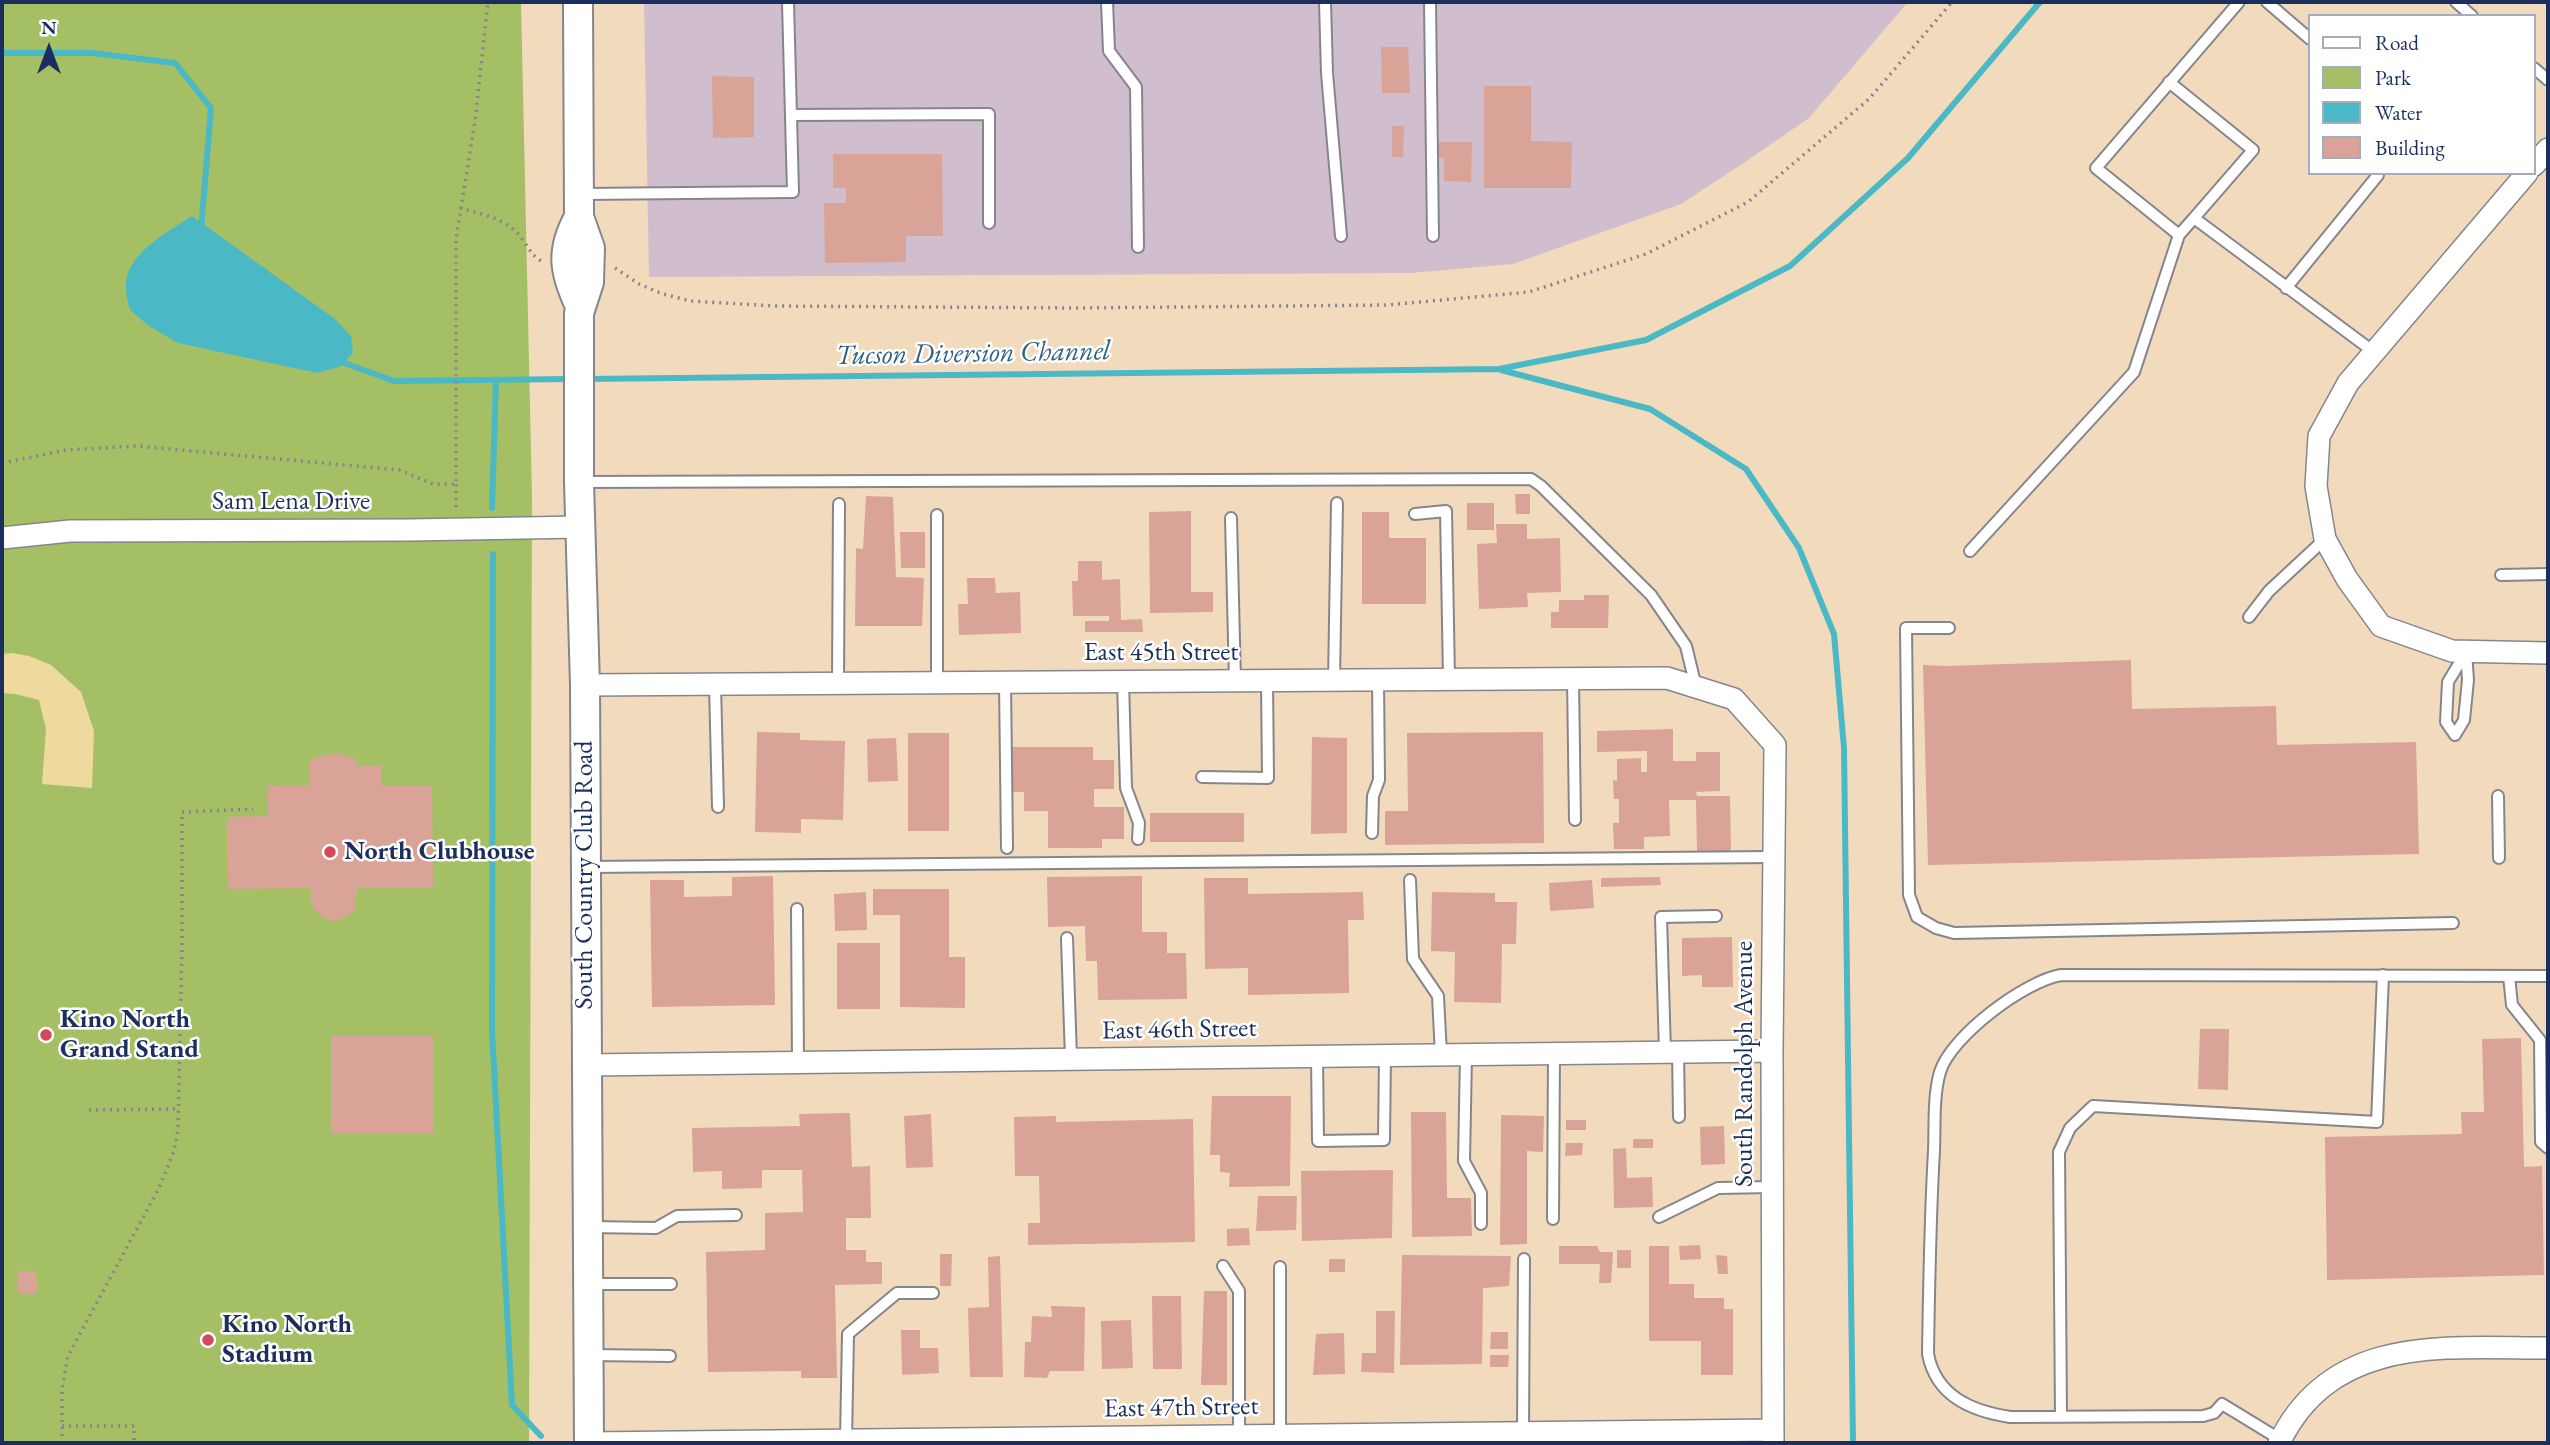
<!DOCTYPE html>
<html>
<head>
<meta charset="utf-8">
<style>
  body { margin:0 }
  #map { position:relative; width:2550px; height:1445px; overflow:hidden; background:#f2dbbc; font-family:"EB Garamond",serif }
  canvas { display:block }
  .frame { position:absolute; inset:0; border:4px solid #1b2f5e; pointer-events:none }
  .legend { position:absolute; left:2308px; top:14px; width:228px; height:161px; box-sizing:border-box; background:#fff; border:2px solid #a4acbf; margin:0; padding:9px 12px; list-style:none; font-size:21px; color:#1b2f5e }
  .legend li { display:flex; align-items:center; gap:14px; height:35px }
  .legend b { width:35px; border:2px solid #a4acbf }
  .north { position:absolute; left:14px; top:14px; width:70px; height:70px; -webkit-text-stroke:5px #fff; paint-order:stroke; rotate:0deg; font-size:19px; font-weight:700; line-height:28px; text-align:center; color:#1b2f5e }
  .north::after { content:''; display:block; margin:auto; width:24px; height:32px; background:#1b2f5e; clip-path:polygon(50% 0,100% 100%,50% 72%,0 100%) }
</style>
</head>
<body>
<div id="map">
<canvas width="2550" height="1445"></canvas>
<div class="frame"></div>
<ul class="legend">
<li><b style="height:9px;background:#fff"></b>Road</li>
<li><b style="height:19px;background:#a5bf65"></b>Park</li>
<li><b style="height:19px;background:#4bb9c5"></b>Water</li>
<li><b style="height:19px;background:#d9a397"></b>Building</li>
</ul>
<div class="north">N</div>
</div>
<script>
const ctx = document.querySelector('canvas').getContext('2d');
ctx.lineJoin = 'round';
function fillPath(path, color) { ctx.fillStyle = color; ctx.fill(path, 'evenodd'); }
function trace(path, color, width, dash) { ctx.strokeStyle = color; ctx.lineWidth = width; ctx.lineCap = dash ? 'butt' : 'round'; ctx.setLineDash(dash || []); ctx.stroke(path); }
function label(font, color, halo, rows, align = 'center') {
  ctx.font = font + ' "EB Garamond",serif'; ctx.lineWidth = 5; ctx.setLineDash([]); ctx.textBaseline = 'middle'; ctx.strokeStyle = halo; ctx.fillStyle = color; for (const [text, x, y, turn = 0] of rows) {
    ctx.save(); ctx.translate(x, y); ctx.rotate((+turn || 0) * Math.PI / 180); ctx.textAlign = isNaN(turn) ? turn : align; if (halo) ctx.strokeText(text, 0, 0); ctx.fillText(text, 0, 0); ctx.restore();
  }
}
const industrial = new Path2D(`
  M644 2H1908L1809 118 1745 162 1681 204 1513 264 1410 273 649 277Z`);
const green = new Path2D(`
  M2 2H521L532 497 529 1443H2Z`);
const sand = new Path2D(`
  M12 653 29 656 51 665 81 692 94 731 92 788 42 784 46 729 39 700 15 694 2 693V654Z`);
const water = new Path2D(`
  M192 216 335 319 351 336 353 353 339 367 317 373 178 343 149 326 130 310C128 303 126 295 126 288 124 254 168 232 192 216Z`);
const stream = new Path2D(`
  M2 53H92L175 63 211 108 201 231
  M336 360 394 381 570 379
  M1501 370 1650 409 1746 469 1799 548 1834 634 1844 748 1853 1443
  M585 379 1499 369 1646 340 1790 266 1908 158 2040 2
  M492 508 496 380
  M493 554 492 1030 512 1405 541 1436`);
const building = new Path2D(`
  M1381 47H1408L1410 93H1382Z
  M712 76 754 77V137L713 138Z
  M1484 86H1531V141L1572 142 1571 188H1484Z
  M1392 126H1404L1403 157H1392Z
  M1438 142H1472L1471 182 1444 181V158H1437Z
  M833 154H942L943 236H906V262L825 263 824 203H846V188H833Z
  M1515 494H1530V514H1516Z
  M866 496 893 497 896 577 924 578 922 626H855L856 548 863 549Z
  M1467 503H1494V530H1467Z
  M1191 511V592H1213V612L1150 613 1149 512Z
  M1362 512H1389V538H1426V604H1362Z
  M1496 524H1527V539L1560 538 1561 592 1527 593 1528 607 1479 609 1477 544 1497 543Z
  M900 532H925V568H901Z
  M1078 561H1102V580L1120 579 1121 620 1142 619 1143 632H1085V621H1109V616H1073L1072 581H1078Z
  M967 578H995L996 593 1020 592 1021 633 959 635 958 604H968Z
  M1584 595H1609L1608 628H1551V612H1559V600H1584Z
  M2131 660 2132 709 2276 706 2277 745 2416 742 2419 854 1928 865 1923 665 1945 666Z
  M1673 729V761H1696V752H1720V791L1696 792 1697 796H1730L1731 852H1697L1696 800H1669L1670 836 1644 837V849H1614L1613 823H1619V799H1614L1613 780 1617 781V759L1641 758V772H1647V751L1597 752V731Z
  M757 732 800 733V740L845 741 843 820 801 819V833L755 832Z
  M1543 732 1544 843 1385 845V811H1408L1407 733Z
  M908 733H949V831H908Z
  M1312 737 1347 738V833L1311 834Z
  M896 738 898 781 868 782 867 739Z
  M1012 747H1093V760H1114V789H1094V807H1124V839H1102V848H1048V811H1024V792H1012Z
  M338 754 356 758V766H381V786H432L433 888H357L355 909 347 917 335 921 324 918 317 912 311 904V888L228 889 227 817 268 816V786L310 785V760L324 755Z
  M1150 813H1244V842H1150Z
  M773 876 775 1005 652 1007 650 880H684V897L732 896V877Z
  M1142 876V932H1167V953H1186L1187 999 1098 1000 1097 961H1086L1085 926 1048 927 1047 877Z
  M1660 877 1661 885 1601 887V878Z
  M1204 878H1248V894L1363 892 1364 920H1348L1349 993 1248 995V968L1205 969Z
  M1592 880 1594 908 1550 911 1549 883Z
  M873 889H949V957H965V1008L900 1007V915H873Z
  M866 892 867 930 835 931 834 894Z
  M1432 892 1495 893V902H1517L1516 944H1502L1501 1003 1454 1002 1455 952 1431 951Z
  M1732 937 1733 987H1702V975L1682 976V938Z
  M837 943H880V1009H837Z
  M2200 1029H2229L2228 1090 2198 1089Z
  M331 1036H433V1133H331Z
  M2521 1038 2524 1167 2542 1166 2544 1275 2327 1280 2325 1137 2462 1134 2461 1112H2484L2482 1039Z
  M1212 1096H1291L1290 1186 1229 1187 1230 1173 1220 1172V1155H1210Z
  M1411 1112H1446L1447 1198H1471L1472 1236 1412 1237Z
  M850 1113 852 1167 870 1166 871 1218H846V1250H866V1262H882V1284L835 1285 837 1378H801V1371L708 1372 706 1252 765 1250V1213L803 1212 802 1170H762V1188L722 1189V1171L693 1172 692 1128 800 1126 799 1114Z
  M931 1114 933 1167 906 1168 904 1116Z
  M1501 1115 1544 1116 1543 1152 1527 1151V1244L1500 1245Z
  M1056 1116V1122L1193 1119 1195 1242 1028 1245V1223H1040L1039 1176H1015L1014 1117Z
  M1566 1120H1586V1130H1566Z
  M1724 1126 1725 1164 1701 1165 1700 1127Z
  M1633 1139H1653V1148H1633Z
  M1566 1143H1583L1582 1155 1565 1156Z
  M1626 1148 1627 1178 1652 1177 1653 1207 1614 1208 1613 1149Z
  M1393 1170 1392 1238 1302 1241 1301 1171Z
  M1258 1196H1297L1296 1230 1256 1231Z
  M1249 1228 1250 1245 1227 1246V1229Z
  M1700 1245 1701 1259 1680 1260 1679 1246Z
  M1559 1246H1597L1600 1252H1613L1611 1283H1599L1600 1264H1559Z
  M1649 1246H1669V1284H1694V1298H1724V1309H1733V1375H1701V1341H1649Z
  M1617 1250H1631V1268H1617Z
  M940 1254H952L951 1286H940Z
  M1402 1255 1511 1256 1509 1286 1483 1288 1482 1364 1400 1365Z
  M1716 1255 1727 1256 1728 1274H1718Z
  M1000 1256 1003 1377H970L968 1308 989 1307 988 1257Z
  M1329 1259H1345V1272H1329Z
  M17 1271H36L37 1293H18Z
  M1204 1291H1227V1385H1201Z
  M1152 1296H1181L1182 1369H1153Z
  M1051 1306 1085 1307 1084 1371H1050L1047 1378 1024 1377 1025 1342H1031L1032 1316 1052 1317Z
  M1376 1311H1395L1394 1373 1361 1372 1362 1353H1376Z
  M1131 1320 1133 1368 1102 1369 1101 1321Z
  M901 1330H920V1348H938L939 1373 902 1375Z
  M1491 1332H1508V1349H1490Z
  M1344 1333 1345 1374 1313 1375 1316 1334Z
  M1490 1355H1509L1508 1367H1490Z`);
const path = new Path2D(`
  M460 208C481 214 505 218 520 236 527 245 531 255 541 261
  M615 268 639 284 663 294 690 301 776 306 1076 308 1387 305 1529 292 1646 254 1748 202 1869 99 1952 2
  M2 463 66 450 137 446 399 470 433 484H456V239L475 121 488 2
  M456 484V510
  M89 1110 178 1109
  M62 1426H134V1443
  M62 1443V1390L68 1356 159 1188 174 1151 178 1129 182 945V812L253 809`);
const service = new Path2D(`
  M1107 2 1109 51 1136 87 1138 247
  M1325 2 1327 73 1341 236
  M1430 2 1433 236
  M2239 2 2096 168 2179 235 2194 218 2374 352
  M2267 2 2310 39
  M2456 2 2472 16
  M2534 68 2548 80
  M2169 82 2253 150 2194 218
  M791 115 989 114V223
  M582 194 793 192 788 2
  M2286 288 2378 175
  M580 482 1531 479 1541 486 1651 595 1686 646 1696 687
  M1415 514 1446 511 1449 679
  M1231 518 1235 681
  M1970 551 2134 372 2179 235
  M2501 575 2548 574
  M2249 617 2269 591 2325 539
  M1949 628H1906L1909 895 1917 917 1936 928 1954 933 2453 923
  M2466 652 2468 680 2464 720 2455 735 2446 722 2448 682Z
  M1573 678 1575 820
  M1334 680 1337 503
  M1123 681 1126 788 1139 823 1138 839
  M937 682V515
  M1005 682 1007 848
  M838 683 839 504
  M715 684 718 807
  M1202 777 1268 778 1267 681
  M2498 796 2499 858
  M1372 833 1373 796 1379 780 1378 680
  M586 867 1774 857
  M1410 880 1413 959 1438 996 1441 1055
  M797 909 798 1063
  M1067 938 1071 1059
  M2509 976 2512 1005 2540 1040 2541 1142 2548 1148
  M1665 1052 1661 917 1716 916
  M1678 1052 1679 1117
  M1466 1055 1464 1161 1481 1193V1224
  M1317 1057 1318 1141 1384 1140 1385 1056
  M1659 1217 1718 1188 1772 1187
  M1553 1219 1554 1054
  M590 1227 656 1228 677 1216 736 1215
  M1223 1266 1239 1291V1435
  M1280 1267V1435
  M589 1284H671
  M591 1355 670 1356
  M2061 1417 2059 1152 2070 1128 2093 1106 2377 1122 2383 975
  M1523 1432 1524 1259
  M846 1440 848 1334 897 1293H933
  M2281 1440 2222 1404 2214 1413 2203 1416 2010 1417C1971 1411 1936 1396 1928 1354 1929 1286 1930 1219 1934 1151 1935 1126 1933 1096 1940 1072 1951 1036 2025 981 2061 975L2548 976`);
const minor = new Path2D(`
  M2534 165 2548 149
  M2527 173 2348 383 2319 436 2316 486 2325 539 2347 579 2381 626 2452 651 2548 653
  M2 538 70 531 410 530 581 527
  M585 685 1667 678 1734 699 1775 745 1772 1051 1773 1443
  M586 1065 1772 1051
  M589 1443 1773 1430
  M2279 1443C2332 1333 2447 1348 2548 1348`);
const tertiary = new Path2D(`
  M578 2 579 217 590 248 589 282 579 313V482L585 685 589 1443
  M579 217C560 251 564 272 580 306`);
const markers = [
  [330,852,7,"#d1495b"],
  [46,1035,7,"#d1495b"],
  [208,1340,7,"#d1495b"]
];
const streetNames = [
  ["Sam Lena Drive",291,502],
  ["East 45th Street",1161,653],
  ["South Country Club Road",585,875,-90],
  ["East 46th Street",1179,1030,-1],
  ["South Randolph Avenue",1745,1064,-90],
  ["East 47th Street",1181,1408,-1]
];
const poiNames = [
  ["North Clubhouse",344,852],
  ["Kino North",60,1020],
  ["Grand Stand",60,1050],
  ["Kino North",222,1325],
  ["Stadium",222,1355]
];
const waterNames = [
  ["Tucson Diversion Channel",973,354,-1]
];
fillPath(industrial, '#d0bdcd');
fillPath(green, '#a5bf65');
fillPath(sand, '#eeda9e');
fillPath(water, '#4bb9c5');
trace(stream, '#4bb9c5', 6);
fillPath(building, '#d9a397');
trace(service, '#86858d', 14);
trace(minor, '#86858d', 24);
trace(tertiary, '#86858d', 32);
trace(path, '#86858d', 3.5, [2, 5]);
trace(service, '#fff', 10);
trace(minor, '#fff', 21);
trace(tertiary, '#fff', 28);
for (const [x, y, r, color] of markers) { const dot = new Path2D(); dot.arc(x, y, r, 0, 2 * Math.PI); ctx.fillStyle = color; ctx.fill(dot); trace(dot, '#fff', 2.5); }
label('26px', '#1b2f5e', '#fff', streetNames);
label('bold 26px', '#1b2f5e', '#fff', poiNames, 'left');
label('italic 28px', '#2c5f82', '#fff', waterNames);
</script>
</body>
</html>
